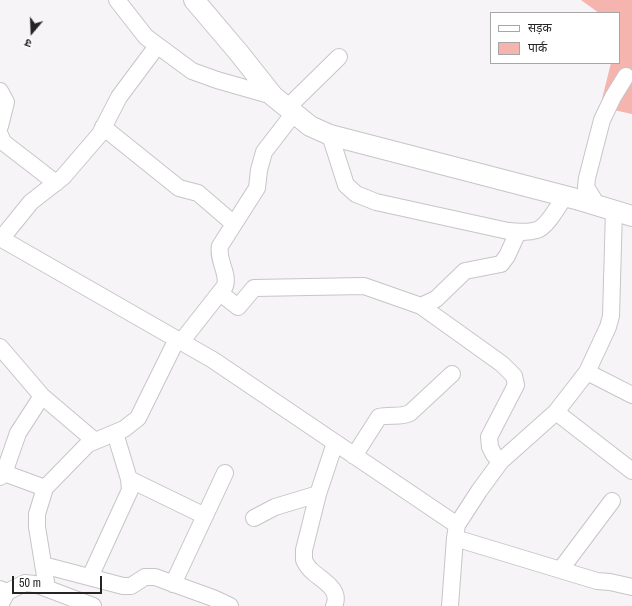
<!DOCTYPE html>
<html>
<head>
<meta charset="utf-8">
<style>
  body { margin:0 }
  #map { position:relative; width:632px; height:606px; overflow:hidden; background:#f6f4f7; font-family:"Archivo Narrow","Noto Sans Devanagari",sans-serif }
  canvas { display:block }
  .legend { position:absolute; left:490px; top:12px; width:130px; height:52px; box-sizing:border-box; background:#fff; border:1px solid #a8a7a8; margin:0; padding:5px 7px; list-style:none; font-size:12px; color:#252425 }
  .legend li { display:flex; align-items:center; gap:8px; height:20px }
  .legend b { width:20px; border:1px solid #a8a7a8 }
  .north { position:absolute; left:12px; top:12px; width:40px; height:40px; -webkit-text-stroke:3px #fff; paint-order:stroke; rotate:199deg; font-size:11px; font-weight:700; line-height:16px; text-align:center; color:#252425 }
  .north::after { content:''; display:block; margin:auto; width:14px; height:18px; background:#252425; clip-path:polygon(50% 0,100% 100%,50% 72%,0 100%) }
  .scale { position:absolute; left:12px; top:576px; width:90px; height:18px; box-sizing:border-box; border:2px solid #252425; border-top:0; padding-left:5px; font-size:12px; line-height:14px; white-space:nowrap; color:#252425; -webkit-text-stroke:3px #fff; paint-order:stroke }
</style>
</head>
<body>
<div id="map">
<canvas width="632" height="606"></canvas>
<ul class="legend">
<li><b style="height:5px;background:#fff"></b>सड़क</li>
<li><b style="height:11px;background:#f5b5ae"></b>पार्क</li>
</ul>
<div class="north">उ</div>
<div class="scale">50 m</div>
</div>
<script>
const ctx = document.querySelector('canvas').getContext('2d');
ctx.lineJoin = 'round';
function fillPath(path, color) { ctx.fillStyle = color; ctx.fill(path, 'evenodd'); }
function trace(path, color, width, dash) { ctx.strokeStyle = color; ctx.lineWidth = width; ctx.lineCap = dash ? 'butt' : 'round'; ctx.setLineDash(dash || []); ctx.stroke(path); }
const green = new Path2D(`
  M581 0H632V114L600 107 611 63H619V13H599Z`);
const minor = new Path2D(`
  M117 0 146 37 192 71 217 80 273 96
  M0 91 6 102 0 126
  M287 108 339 57
  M103 127 179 188 198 193 234 224
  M0 135 3 142 56 183
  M330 135 346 185 356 194 376 202 508 231C518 232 528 233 537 230 547 227 559 205 565 196
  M597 205 586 187 587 178 602 120 613 97 626 76
  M0 238 213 360 457 525 455 538 450 606
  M1 239 31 202 63 177 100 134 119 97 157 46
  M220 293 238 307 254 288 364 286 421 306 502 364 514 376 516 385 489 437 490 447 494 455 501 461
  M421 306 436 299 465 271 501 264 507 256 518 232
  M181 342 225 286C229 273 217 260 220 246L257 188 259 170 264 152 294 113
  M0 347 42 396
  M587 372 632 395
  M556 412 632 471
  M354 456 379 417C390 414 400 418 410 413L452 374
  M4 473 18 433 42 396 95 441
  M0 477 4 473 45 488
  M129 479 205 516
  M254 518 275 507 318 494
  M457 525 479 491 501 461 556 412 587 372 608 327 611 316 614 210
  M455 538 597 581 610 582 632 587
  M43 565 123 586H131L145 577H155L213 598 230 606
  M561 569 612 501
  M90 577 130 490 129 479 115 433
  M173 584 225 473
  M47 588 37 527V514L45 488 88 444 124 429 138 418 177 339
  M0 589 7 592 25 583 35 584 93 606
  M0 605 7 592
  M334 606C342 589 321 580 312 571 308 568 306 564 304 560V550L318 494 335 443`);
const major = new Path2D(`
  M194 0 239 53 273 96 310 126 330 135 576 199 632 216`);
fillPath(green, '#f5b5ae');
trace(minor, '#c7c5c7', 18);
trace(major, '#c7c5c7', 22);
trace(minor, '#fff', 16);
trace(major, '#fff', 20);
</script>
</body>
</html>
